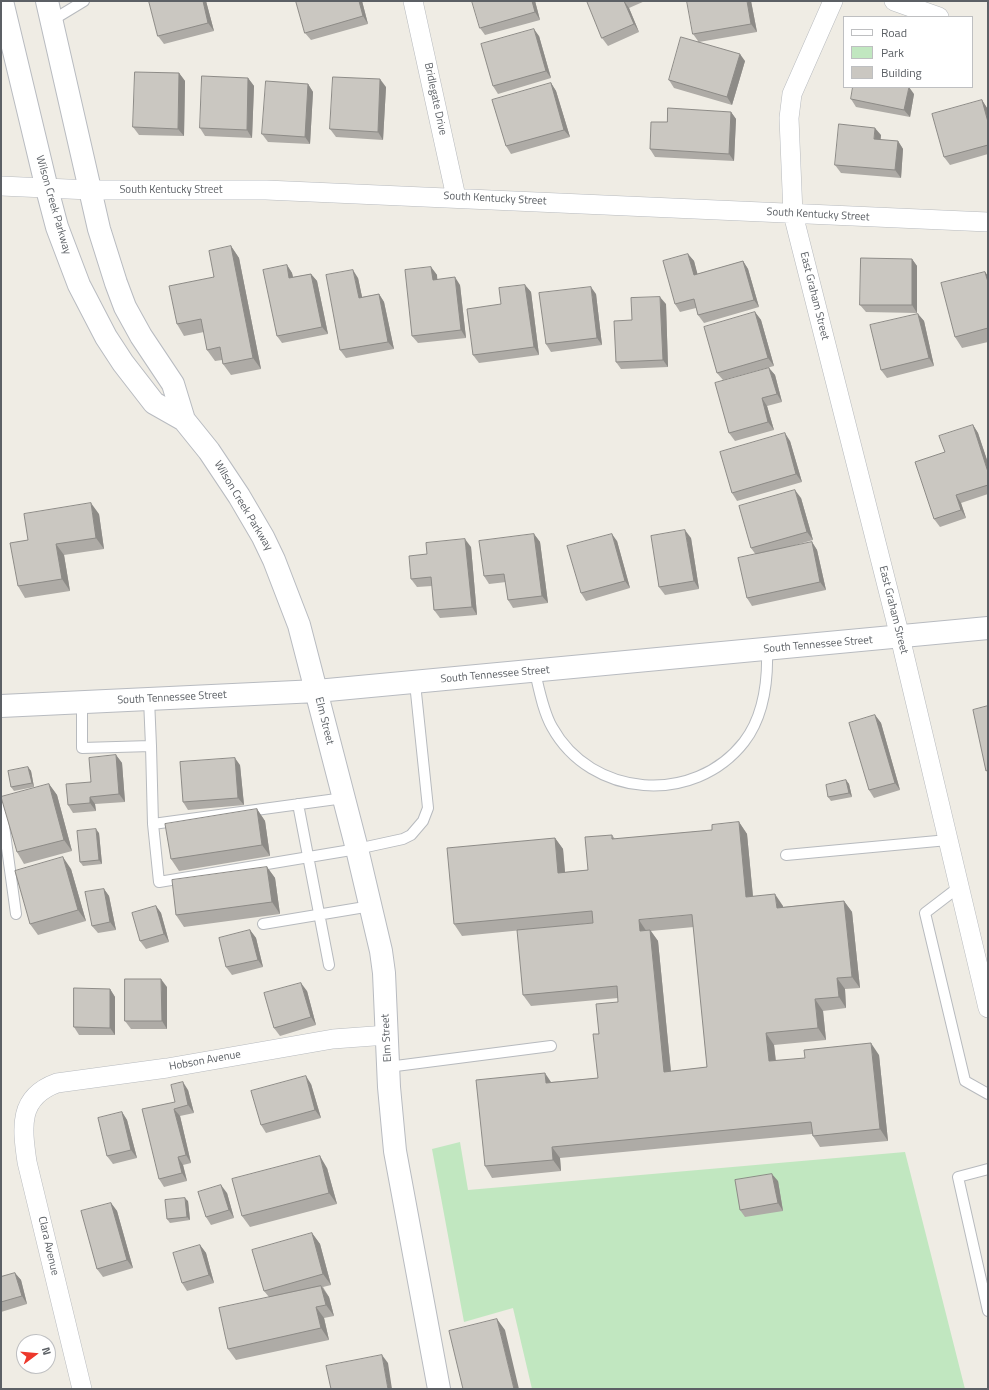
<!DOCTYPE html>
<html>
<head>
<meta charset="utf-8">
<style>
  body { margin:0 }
  #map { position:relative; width:989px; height:1390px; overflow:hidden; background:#efece4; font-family:"Titillium Web",sans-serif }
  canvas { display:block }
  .frame { position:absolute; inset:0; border:2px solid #5c6065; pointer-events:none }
  .legend { position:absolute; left:843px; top:16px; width:130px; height:72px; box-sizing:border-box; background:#fff; border:1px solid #bebfc1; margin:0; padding:5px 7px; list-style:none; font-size:12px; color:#5c6065 }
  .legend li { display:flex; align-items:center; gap:8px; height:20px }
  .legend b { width:20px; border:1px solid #bebfc1 }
  .north { position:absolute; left:16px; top:1334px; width:40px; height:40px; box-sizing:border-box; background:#fff; border:1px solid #bebfc1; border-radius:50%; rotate:74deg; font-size:11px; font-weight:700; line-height:16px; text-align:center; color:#5c6065 }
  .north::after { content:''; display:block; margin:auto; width:14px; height:18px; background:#ed382c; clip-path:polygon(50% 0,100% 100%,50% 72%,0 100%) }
</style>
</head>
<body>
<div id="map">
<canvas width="989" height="1390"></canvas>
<div class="frame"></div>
<ul class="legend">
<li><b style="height:5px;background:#fff"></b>Road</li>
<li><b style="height:11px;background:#c1e7c0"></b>Park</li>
<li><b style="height:11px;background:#cac7c1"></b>Building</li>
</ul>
<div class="north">N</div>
</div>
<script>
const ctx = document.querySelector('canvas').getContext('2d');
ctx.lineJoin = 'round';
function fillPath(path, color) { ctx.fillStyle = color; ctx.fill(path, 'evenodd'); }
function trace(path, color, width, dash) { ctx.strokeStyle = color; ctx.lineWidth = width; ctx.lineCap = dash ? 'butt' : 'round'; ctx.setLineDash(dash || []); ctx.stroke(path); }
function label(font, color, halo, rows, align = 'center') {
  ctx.font = font + ' "Titillium Web",sans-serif'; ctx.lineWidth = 3; ctx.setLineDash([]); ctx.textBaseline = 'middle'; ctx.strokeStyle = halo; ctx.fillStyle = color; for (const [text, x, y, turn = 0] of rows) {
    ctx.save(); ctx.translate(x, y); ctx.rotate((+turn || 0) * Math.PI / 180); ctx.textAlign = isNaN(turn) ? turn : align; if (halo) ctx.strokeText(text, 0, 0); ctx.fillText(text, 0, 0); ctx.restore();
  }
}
const green = new Path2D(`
  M460 1142 468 1190 905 1152 965 1389H532L513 1308 464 1322 432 1149Z`);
const lane = new Path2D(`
  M51 21 84 1
  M535 672C539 689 543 711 552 727 591 798 694 806 744 742 764 716 768 682 767 650
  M82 702V748L151 746 149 699
  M151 746 153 824 159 882 357 849 403 839 411 835 423 821 428 808 415 683
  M1 804 16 914
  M298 804 329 965
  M153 824 344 798
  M786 855 948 840
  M959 887 925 913 965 1081 988 1094
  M263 924 371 906
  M388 1067 551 1046
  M988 1169 958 1177 988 1311`);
const street = new Path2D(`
  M413 1 456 197
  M833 1 792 94 789 118 793 214 900 637 988 1008
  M894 1 939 17
  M1 186 90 190H266L988 222
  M82 1389 27 1162C22 1127 18 1097 57 1083L167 1068 333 1039 387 1035`);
const secondary = new Path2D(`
  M2 1 47 189 57 227 79 285 106 337 123 363 154 403 184 420 209 451 239 496 263 537 274 560 299 625 357 849 381 951 384 973 389 1087 395 1151 439 1389
  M47 1 99 229 116 283 125 307 141 336 173 384 184 420
  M1 706 317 691 988 628`);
const wall = new Path2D(`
  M149 1H206L214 31 164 44 158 36Z
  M296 1H362L368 24 311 40 305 33Z
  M535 1 540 20 485 35 480 28Z
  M587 1H645L629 8 639 32 608 46 602 38Z
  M751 1 757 32 699 42 745 61 732 105 674 88 669 80 698 41 693 34Z
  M539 36 551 78 498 94 493 86Z
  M179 73 185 81 184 136 139 135 133 127Z
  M248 78 254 86 252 138 205 136 200 128Z
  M551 83 556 91 570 137 511 154 506 146Z
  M308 84 313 92 310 144 268 142 262 134Z
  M386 87 383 140 336 137 330 129Z
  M914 94 910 117 856 107 851 99Z
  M982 100 987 108 988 111V154L950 165 944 157Z
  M731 112 736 119 734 161 655 157 650 149 667 122Z
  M881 135 880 140 898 141 903 149 901 178 841 173 835 165Z
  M231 246 239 258 261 369 231 375 223 364 222 360 215 361 207 350 204 332 184 336 177 324 214 277Z
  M688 254 694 261 697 274 743 261 748 269 759 307 704 323 698 315 696 308 680 312 675 304Z
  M912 259 917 266V313L866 312 860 305Z
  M287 265 292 273 293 277 311 274 317 281 328 334 282 343 277 336Z
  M431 267 437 275V280L460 285 466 338 418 343 412 336Z
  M985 272 988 276V342L962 348 955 337Z
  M358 278 362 297 379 294 384 302 394 349 346 358 340 350Z
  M525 285 531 292 539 355 479 363 473 355 501 304Z
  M596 294 602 345 551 352 546 344Z
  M666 304 668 367 621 369 616 362 632 320Z
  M755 312 761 320 774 366 723 380 717 373Z
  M918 314 924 321 934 366 887 378 881 370Z
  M769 368 775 375 782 402 767 406 774 430 735 441 729 433Z
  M973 425 978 433 988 463V494L961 503 966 518 940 527 934 519 945 452Z
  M790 441 802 482 737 501 732 493Z
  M801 498 813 540 778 550 812 542 817 550 826 590 752 606 747 598 756 555 751 548Z
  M99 514 104 549 64 555 70 591 25 598 18 586 28 540Z
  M534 534 540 542 548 603 513 608 508 600 506 582 489 584 484 576Z
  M691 538 699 589 665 595 659 587Z
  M617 541 630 588 586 601 581 593Z
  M471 547 477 615 440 618 434 610 432 586 417 587 411 579 427 554Z
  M875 715 881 723 900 790 874 798 869 790Z
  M116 755 122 763 125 802 95 804 96 811 73 813 68 805Z
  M240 765 244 805 188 810 183 802Z
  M28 767 31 771 34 787 14 791 11 787Z
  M846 780 849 784 852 797 831 801 828 797Z
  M49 784 57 795 72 851 24 864 17 852Z
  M257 809 265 821 270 856 179 871 171 859Z
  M739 822 747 834 753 896 783 906V907L844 901 852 912 860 988 845 989 846 1008 823 1011 826 1040 774 1045 776 1061 879 1055 888 1141 820 1147 813 1136 812 1134 560 1158 561 1171 492 1178 485 1166 551 1082 598 1078 599 1034 618 1002V998L531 1006 523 995 593 923 462 936 454 924 555 838 563 849 565 872 588 870 612 835 615 839 712 830ZM694 927 707 1067 671 1071 658 941 651 931Z
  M99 833 102 864 83 866 80 862Z
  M267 867 275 878 280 914 184 927 176 915Z
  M71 869 86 921 38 935 30 924Z
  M104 889 109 896 116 930 98 933 92 926Z
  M156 906 161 913 169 942 146 949 140 941Z
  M250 930 256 938 263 967 232 975 226 967Z
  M167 987V1029H131L125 1021Z
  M110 989 115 997V1035H79L74 1027Z
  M307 991 316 1025 280 1036 274 1028Z
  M311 1084 321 1118 266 1133 261 1125Z
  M188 1090 194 1113 180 1116 191 1163 183 1165 187 1181 164 1187 159 1179 175 1102Z
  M122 1112 127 1120 137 1158 113 1164 107 1156Z
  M327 1168 337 1204 250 1227 242 1216Z
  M778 1181 783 1211 745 1217 740 1210Z
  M227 1193 234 1218 211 1225 206 1217Z
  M188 1201 190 1220 170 1223 167 1219Z
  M111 1203 117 1211 133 1268 103 1277 97 1269Z
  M312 1233 320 1244 331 1285 323 1287 329 1297 334 1316 324 1318 329 1340 236 1360 228 1349 269 1297 264 1291Z
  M200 1245 206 1253 214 1283 187 1291 182 1283Z
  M15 1273 21 1280 27 1304 1 1312V1277Z`);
const shadedWall = new Path2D(`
  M203 1H206L214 31 208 23Z
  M359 1H362L368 24 363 16Z
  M532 1H535L540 20 535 12Z
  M624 1 629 8 639 32 634 24Z
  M747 1H751L757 32 751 24Z
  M534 29 539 36 551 78 546 71Z
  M740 54 745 61 732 105 727 97Z
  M179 73 185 81 184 136 178 129Z
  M248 78 254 86 252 138 247 130Z
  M380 79 386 87 383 140 378 132Z
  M551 83 556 91 570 137 564 130Z
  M308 84 313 92 310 144 305 137Z
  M909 87 914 94 910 117 904 110Z
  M982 100 987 108 988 111V122Z
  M731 112 736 119 734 161 729 154Z
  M875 128 881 135 880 147 874 139Z
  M898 141 903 149 901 178 895 170Z
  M231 246 239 258 261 369 253 358Z
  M688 254 694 261 700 283 694 275Z
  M912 259 917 266V313L912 305Z
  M743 261 748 269 759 307 754 300Z
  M287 265 292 273 295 286 289 278Z
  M431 267 437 275 438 288 433 280Z
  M353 270 358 278 364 306 359 298Z
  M985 272 988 276V282Z
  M311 274 317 281 328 334 322 327Z
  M455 277 460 285 466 338 461 330Z
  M525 285 531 292 539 355 534 347Z
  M591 287 596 294 602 345 597 338Z
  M379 294 384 302 394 349 388 342Z
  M660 297 666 304 668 367 663 360Z
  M755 312 761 320 774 366 768 358Z
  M918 314 924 321 934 366 929 358Z
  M769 368 775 375 782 402 777 394Z
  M762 398 767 406 774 430 768 422Z
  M973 425 978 433 988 463V472Z
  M785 433 790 441 802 482 796 474Z
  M795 490 801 498 813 540 807 532Z
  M956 495 961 503 966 518 961 510Z
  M91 503 99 514 104 549 96 538Z
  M685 530 691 538 699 589 694 581Z
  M534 534 540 542 548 603 542 596Z
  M612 534 617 541 630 588 625 581Z
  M465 539 471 547 477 615 472 607Z
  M812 542 817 550 826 590 820 582Z
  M56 544 64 555 70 591 62 579Z
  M875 715 881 723 900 790 895 783Z
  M116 755 122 763 125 802 119 794Z
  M235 758 240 765 244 805 238 798Z
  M28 767 31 771 34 787 32 783Z
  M846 780 849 784 852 797 849 793Z
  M49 784 57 795 72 851 64 840Z
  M90 797 95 804 96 811 90 803Z
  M257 809 265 821 270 856 262 845Z
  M739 822 747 834 754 908 746 897Z
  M96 829 99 833 102 864 99 860Z
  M555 838 563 849 566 884 558 873Z
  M63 857 71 869 86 921 78 910Z
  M267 867 275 878 280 914 272 902Z
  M104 889 109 896 116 930 110 922Z
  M775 894 783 906 784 919 777 908Z
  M844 901 852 912 860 988 852 977Z
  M156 906 161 913 169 942 164 934Z
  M639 920 647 932 640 931Z
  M250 930 256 938 263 967 258 960Z
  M650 930 658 941 672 1083 664 1072Z
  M837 978 845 989 846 1008 839 997Z
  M161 979 167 987V1029L162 1021Z
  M301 983 307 991 316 1025 311 1017Z
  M110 989 115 997V1035L110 1028Z
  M815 999 823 1011 826 1040 818 1028Z
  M766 1033 774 1045 777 1073 769 1061Z
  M871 1043 879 1055 888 1141 880 1129Z
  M545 1073 553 1085 546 1083Z
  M306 1076 311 1084 321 1118 315 1110Z
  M183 1082 188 1090 194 1113 188 1105Z
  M174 1109 180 1116 191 1163 186 1155Z
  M122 1112 127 1120 137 1158 131 1150Z
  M552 1147 560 1158 561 1171 553 1160Z
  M320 1156 327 1168 337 1204 329 1193Z
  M178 1157 183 1165 187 1181 182 1173Z
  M772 1174 778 1181 783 1211 778 1203Z
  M221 1185 227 1193 234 1218 229 1210Z
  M185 1198 188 1201 190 1220 187 1217Z
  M111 1203 117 1211 133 1268 127 1260Z
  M312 1233 320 1244 331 1285 323 1274Z
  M200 1245 206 1253 214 1283 209 1275Z
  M15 1273 21 1280 27 1304 22 1296Z
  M321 1286 329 1297 334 1316 326 1305Z
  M316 1307 324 1318 329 1340 321 1328Z
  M497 1319 505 1330 519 1389H514Z
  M382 1355 388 1363 392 1389H388Z`);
const building = new Path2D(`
  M149 1H203L208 23 158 36Z
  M296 1H359L363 16 305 33Z
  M472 1H532L535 12 480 28Z
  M587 1H624L634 24 602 38Z
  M687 1H747L751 24 693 34Z
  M534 29 546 71 493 86 481 44Z
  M681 37 740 54 727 97 669 80Z
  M135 72 179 73 178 129 133 127Z
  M202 76 248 78 247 130 200 128Z
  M333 77 380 79 378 132 330 129Z
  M266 81 308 84 305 137 262 134Z
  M551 83 564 130 506 146 492 100Z
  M853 87H909L904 110 851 99Z
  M982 100 988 122V145L944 157 932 114Z
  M668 108 731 112 729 154 650 149 651 122H667Z
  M839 124 875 128 874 139 898 141 895 170 835 165Z
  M231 246 253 358 223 364 220 347 207 350 201 319 177 324 169 286 214 277 209 251Z
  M688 254 694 275 743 261 754 300 698 315 694 299 675 304 663 261Z
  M861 258 912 259V305H860Z
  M287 265 289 278 311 274 322 327 277 336 263 270Z
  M431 267 433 280 455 277 461 330 412 336 405 270Z
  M353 270 359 298 379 294 388 342 340 350 326 275Z
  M985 272 988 282V328L955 337 941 283Z
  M525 285 534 347 473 355 467 309 501 304 499 288Z
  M591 287 597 338 546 344 539 293Z
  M660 297 663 360 616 362 614 321 632 320 631 298Z
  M755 312 768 358 717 373 704 327Z
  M918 314 929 358 881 370 870 325Z
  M769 368 777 394 762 398 768 422 729 433 715 383Z
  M973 425 988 472V485L956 495 961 510 934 519 915 462 945 452 939 436Z
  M785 433 796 474 732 493 720 452Z
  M795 490 807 532 751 548 739 506Z
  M91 503 96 538 56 544 62 579 18 586 10 543 28 540 24 514Z
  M685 530 694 581 659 587 651 536Z
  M534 534 542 596 508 600 504 574 484 576 479 541Z
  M612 534 625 581 581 593 567 546Z
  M465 539 472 607 434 610 431 577 411 579 409 556 427 554 426 543Z
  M812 542 820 582 747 598 738 558Z
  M988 706V770L986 771 973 710Z
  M875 715 895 783 869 790 849 723Z
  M116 755 119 794 90 797V803L68 805 66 784 91 782 89 758Z
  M235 758 238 798 183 802 180 762Z
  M28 767 32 783 11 787 8 771Z
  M846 780 849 793 828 797 826 785Z
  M49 784 64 840 17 852 1 797Z
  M257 809 262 845 171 859 165 824Z
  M739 822 746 897 775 894 777 908 844 901 852 977 837 978 839 997 815 999 818 1028 766 1033 769 1061 805 1058 804 1050 871 1043 880 1129 813 1136 811 1122 552 1147 553 1160 485 1166 476 1080 545 1073 546 1083 598 1078 593 1034H599L596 1004 618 1002 617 986 523 995 517 930 593 923 592 911 454 924 447 848 555 838 558 873 588 870 585 837 612 835V839L712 830V825ZM692 915 707 1067 664 1072 650 930 640 931 639 920Z
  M96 829 99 860 80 862 77 831Z
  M63 857 78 910 30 924 15 871Z
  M267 867 272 902 176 915 172 880Z
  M104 889 110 922 92 926 85 892Z
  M156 906 164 934 140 941 132 913Z
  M250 930 258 960 226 967 219 938Z
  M125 979H161L162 1021H125Z
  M301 983 311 1017 274 1028 264 993Z
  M74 988 110 989V1028L74 1027Z
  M306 1076 315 1110 261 1125 251 1091Z
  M183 1082 188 1105 174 1109 186 1155 178 1157 182 1173 159 1179 142 1109 175 1102 171 1085Z
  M122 1112 131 1150 107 1156 98 1118Z
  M320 1156 329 1193 242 1216 232 1179Z
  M772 1174 778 1203 740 1210 735 1180Z
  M221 1185 229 1210 206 1217 198 1192Z
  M185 1198 187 1217 167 1219 165 1200Z
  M111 1203 127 1260 97 1269 81 1211Z
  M312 1233 323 1274 264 1291 252 1250Z
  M200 1245 209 1275 182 1283 173 1253Z
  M15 1273 22 1296 1 1302V1277Z
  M321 1286 326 1305 316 1307 321 1328 228 1349 219 1308Z
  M497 1319 514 1389H463L449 1331Z
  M382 1355 388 1389H331L326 1366Z`);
const streetNames = [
  ["Bridlegate Drive",435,99,78],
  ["South Kentucky Street",171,190],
  ["South Kentucky Street",495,199,3],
  ["Wilson Creek Parkway",53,205,74],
  ["South Kentucky Street",818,215,3],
  ["East Graham Street",814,296,76],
  ["Wilson Creek Parkway",243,506,59],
  ["East Graham Street",893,610,76],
  ["South Tennessee Street",818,645,-5],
  ["South Tennessee Street",495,675,-5],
  ["South Tennessee Street",172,698,-3],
  ["Elm Street",324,721,76],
  ["Elm Street",387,1038,-93],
  ["Hobson Avenue",205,1061,-10],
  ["Clara Avenue",48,1246,77]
];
fillPath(green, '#c1e7c0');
trace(lane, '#b7babe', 12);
trace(street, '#b7babe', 20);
trace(secondary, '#b8bbc0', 24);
trace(lane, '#fff', 10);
trace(street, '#fff', 19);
trace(secondary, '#fff', 22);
fillPath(wall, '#aeaba6');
fillPath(shadedWall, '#8d8b87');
fillPath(building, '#cac7c1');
trace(building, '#8d8b87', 1);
label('11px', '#5c6065', '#fff', streetNames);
</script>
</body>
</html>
